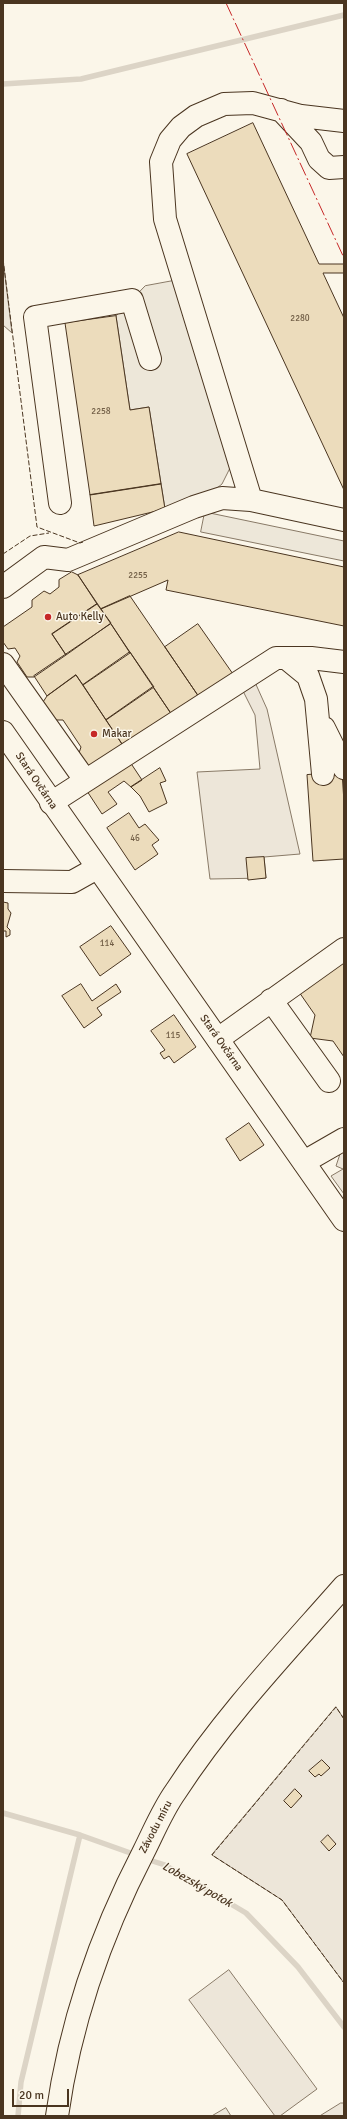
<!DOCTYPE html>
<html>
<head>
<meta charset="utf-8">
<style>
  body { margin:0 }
  #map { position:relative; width:347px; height:2119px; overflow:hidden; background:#fbf6e9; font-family:Signika,sans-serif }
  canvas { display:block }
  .frame { position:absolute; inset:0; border:4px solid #4a3520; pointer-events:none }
  .scale { position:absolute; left:12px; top:2089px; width:57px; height:18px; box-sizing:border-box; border:2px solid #4a3520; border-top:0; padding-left:5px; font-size:12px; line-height:14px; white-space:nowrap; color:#4a3520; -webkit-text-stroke:3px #fbf6e9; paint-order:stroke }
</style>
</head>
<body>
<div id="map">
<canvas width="347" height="2119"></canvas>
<div class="frame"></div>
<div class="scale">20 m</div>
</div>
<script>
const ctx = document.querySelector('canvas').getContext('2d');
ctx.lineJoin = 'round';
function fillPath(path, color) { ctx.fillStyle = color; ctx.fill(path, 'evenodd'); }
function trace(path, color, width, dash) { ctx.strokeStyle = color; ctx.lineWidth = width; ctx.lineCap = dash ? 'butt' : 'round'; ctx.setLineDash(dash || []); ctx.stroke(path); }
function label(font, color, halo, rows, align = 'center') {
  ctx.font = font + ' Signika,sans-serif'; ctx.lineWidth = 3; ctx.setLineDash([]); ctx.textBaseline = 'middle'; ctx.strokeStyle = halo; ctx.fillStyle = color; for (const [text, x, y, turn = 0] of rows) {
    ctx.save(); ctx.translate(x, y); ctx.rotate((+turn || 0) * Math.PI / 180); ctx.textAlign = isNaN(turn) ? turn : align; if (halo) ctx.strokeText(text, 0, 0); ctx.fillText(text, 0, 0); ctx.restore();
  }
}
const green = new Path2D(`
  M3 259 12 333 3 325Z
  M254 680 267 709 300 854 264 857 266 878 210 879 197 772 260 769 255 715 242 689Z
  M344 1150V1194L331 1176 343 1169 336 1166 341 1151Z
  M336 1707 344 1719V1983L282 1900 212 1855Z
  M229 1970 317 2089 280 2116H275L189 2000Z
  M341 2103H344V2116H320Z`);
const parking = new Path2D(`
  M173 281 230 468 222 484 212 492 169 506 165 509 149 407 130 410 116 316 145 286Z
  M205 512 344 541V561L201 532Z
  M226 2108 231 2116H212Z`);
const stream = new Path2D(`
  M3 84 81 79 344 15
  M3 1813 80 1835 136 1855
  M146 1859 165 1865 246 1913 298 1967 344 2027
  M18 2116 21 2082 80 1835`);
const building = new Path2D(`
  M253 123 319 264H344V273H323L344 318V490L187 154Z
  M116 316 130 410 149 407 161 484 90 495 65 323Z
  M161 484 165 509 94 526 90 495Z
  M179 532 344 567V626L166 590 168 580 101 609 78 575Z
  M72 572 78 575 97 604 52 634 66 655 34 677H27L17 662 20 656 15 648 8 649 3 642V627L32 607V600L44 591 50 594 59 587V580Z
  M130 596 199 697 172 715 101 609Z
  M97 604 111 623 66 655 52 634Z
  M111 624 130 653 83 685 76 675 47 696 34 676Z
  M198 624 233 674 199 697 165 647Z
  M130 652 154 687 106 720 83 685Z
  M76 675 124 747 88 768 79 753 81 747 63 720H56L43 702 47 696Z
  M153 687 172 715 124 747 106 720Z
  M128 759 142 780 131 787 124 781 108 792 117 804 102 814 85 788Z
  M160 768 166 781 160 783 167 803 149 812 140 796 131 787Z
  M342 772 344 802V859L313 861 307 775Z
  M129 813 139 828 145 824 159 840 152 845 158 854 135 870 107 828Z
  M264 857 266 878 248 880 246 858Z
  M3 902 8 903V909L11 913 7 927 10 930V935L6 937V931H3Z
  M111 926 131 954 100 976 80 947Z
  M344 962V1057L333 1041 310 1038 315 1015 299 992Z
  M81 984 92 1001 116 984 121 992 97 1008 102 1015 84 1028 62 996Z
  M174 1015 196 1047 174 1063 169 1056 164 1059 160 1053 165 1050 151 1031Z
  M249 1123 264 1145 240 1161 226 1139Z
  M322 1760 330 1768 321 1776 319 1774 315 1777 309 1771Z
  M295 1789 302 1796 291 1808 284 1801Z
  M328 1835 336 1844 329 1851 321 1842Z`);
const minor = new Path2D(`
  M281 110 311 142 319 159 329 168 344 167
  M251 500 165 219 161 162 170 140 181 127 196 116 224 104 253 103 301 116 344 121
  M60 503 35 317 132 300 150 359
  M3 587 44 557 68 560 194 507 222 498 251 500 344 520
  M286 658 308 676 316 699 323 774
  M3 664 85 780
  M324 728 344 768
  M51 803 276 658H311L344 662
  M3 881 72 882 97 868
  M271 1000 329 1081
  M218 1039 344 949
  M304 1162 344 1139
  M57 2116C70 2023 101 1934 144 1851 154 1831 163 1809 176 1791 224 1717 286 1652 344 1586`);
const major = new Path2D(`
  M3 732 344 1220`);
const fence = new Path2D(`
  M3 259 37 527 80 543 83 542
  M3 554 30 536 49 533
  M344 1719 336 1707 212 1855 282 1900 344 1983`);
const power = new Path2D(`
  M226 3 344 258`);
const markers = [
  [48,617,4,"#c62828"],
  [94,734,4,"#c62828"]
];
const numberNames = [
  ["2280",300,319],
  ["2258",101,412],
  ["2255",138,576],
  ["46",135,839],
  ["114",107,944],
  ["115",173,1036]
];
const poiNames = [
  ["Auto Kelly",56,617],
  ["Makar",102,734]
];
const streetNames = [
  ["Stará Ovčárna",36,781,56],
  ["Stará Ovčárna",221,1043,55],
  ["Závodu míru",156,1827,-62]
];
const waterNames = [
  ["Lobezský potok",197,1885,30]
];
fillPath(green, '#ede6d9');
trace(green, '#887966', 1);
fillPath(parking, '#ede7d9');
trace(parking, '#887966', 1);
trace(stream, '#dcd4c6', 5.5);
fillPath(building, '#ecdcbc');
trace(building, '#4a3520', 1);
trace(minor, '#4a3520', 24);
trace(major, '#4a3520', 24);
trace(minor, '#fbf6e9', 22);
trace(major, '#fbf6e9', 22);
trace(fence, '#4a3520', 1, [5, 2]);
trace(power, '#c62828', 1, [14, 3, 2, 3]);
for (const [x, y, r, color] of markers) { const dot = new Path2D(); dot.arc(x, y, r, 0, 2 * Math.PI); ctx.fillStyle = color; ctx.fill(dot); trace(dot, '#fbf6e9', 1.5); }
label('9px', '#725f47', null, numberNames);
label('11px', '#4a3520', '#fbf6e9', poiNames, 'left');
label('11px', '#4a3520', '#fbf6e9', streetNames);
label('italic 12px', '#4a3520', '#fbf6e9', waterNames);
</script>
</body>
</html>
